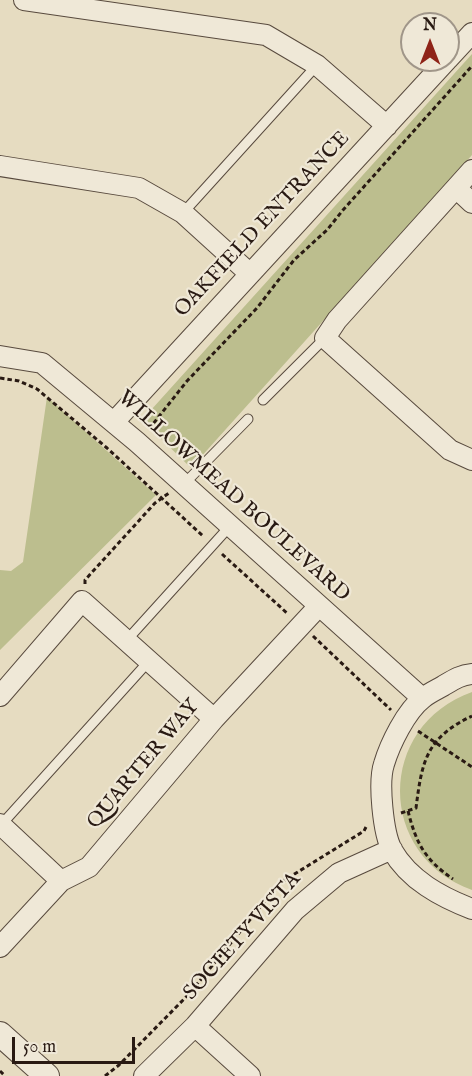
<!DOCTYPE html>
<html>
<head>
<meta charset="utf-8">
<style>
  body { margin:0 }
  #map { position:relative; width:472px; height:1076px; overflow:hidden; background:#e6dcc1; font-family:"IM FELL English",serif }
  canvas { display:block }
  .north { position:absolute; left:400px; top:12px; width:60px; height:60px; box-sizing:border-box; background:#efe8d7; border:2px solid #a09689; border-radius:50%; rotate:0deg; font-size:16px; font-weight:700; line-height:24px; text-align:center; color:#291a13 }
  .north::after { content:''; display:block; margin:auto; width:21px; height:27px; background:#8f2418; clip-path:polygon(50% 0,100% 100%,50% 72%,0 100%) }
  .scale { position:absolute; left:12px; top:1037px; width:123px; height:27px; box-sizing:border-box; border:3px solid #291a13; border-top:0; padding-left:8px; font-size:18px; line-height:21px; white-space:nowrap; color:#291a13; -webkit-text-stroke:4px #efe8d7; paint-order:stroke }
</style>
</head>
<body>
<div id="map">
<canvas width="472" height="1076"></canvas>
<div class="north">N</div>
<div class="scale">50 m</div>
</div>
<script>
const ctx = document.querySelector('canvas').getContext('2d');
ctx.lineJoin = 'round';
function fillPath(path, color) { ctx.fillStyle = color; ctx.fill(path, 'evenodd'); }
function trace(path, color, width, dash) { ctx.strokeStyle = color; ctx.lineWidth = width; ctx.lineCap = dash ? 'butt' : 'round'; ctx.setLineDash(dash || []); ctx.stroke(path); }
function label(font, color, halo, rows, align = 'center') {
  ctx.font = font + ' "IM FELL English",serif'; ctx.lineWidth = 4.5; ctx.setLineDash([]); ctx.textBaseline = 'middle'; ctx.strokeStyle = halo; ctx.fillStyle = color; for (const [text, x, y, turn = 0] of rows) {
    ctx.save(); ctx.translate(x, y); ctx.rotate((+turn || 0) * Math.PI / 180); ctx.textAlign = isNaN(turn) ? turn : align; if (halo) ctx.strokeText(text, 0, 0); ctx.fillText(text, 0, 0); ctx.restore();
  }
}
const green = new Path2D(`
  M472 54V155L191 468 142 420Z
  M47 397 156 495 0 650V570L11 571 23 562Z
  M472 692V890C376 856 376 726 472 692Z`);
const path = new Path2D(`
  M0 378 19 381 37 389 107 448 204 537
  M149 429 187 381 257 308 294 260 327 230 343 210 472 66
  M222 554 288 614
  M85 584V580L155 503 169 493
  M313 636 391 710
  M418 731 472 767
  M408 811C416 843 425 860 453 879
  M401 813 416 808C422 761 426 738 472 716
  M0 1071 5 1076
  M105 1076 119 1065 189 994 280 883 364 831 366 827`);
const service = new Path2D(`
  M183 213 317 65
  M263 400 325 338
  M184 484 248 419
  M126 641 230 526
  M1 825 149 661`);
const minor = new Path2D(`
  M24 0 266 35 317 65 387 126
  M448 59 472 33
  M0 166 139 188 183 213 249 273
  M472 170 337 320 325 338 450 450 472 460
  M456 188 472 203
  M0 356 42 363 137 442 422 698
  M114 422 447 60
  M472 674C460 675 453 680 443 686 436 690 429 693 423 698 406 711 390 744 384 764 378 782 383 833 392 850 409 880 441 897 472 909
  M0 696 82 601 214 719
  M0 824 61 881
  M0 947 61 881 89 867 214 719 319 606
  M195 1026 250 1076
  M144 1076 195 1026 295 910 339 873 392 849`);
const tertiary = new Path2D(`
  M0 1034 47 1076`);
const streetNames = [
  ["OAKFIELD ENTRANCE",263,225,-47],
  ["WILLOWMEAD BOULEVARD",233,497,42],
  ["QUARTER WAY",144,765,-50],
  ["SOCIETY VISTA",243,937,-48]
];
fillPath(green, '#bcbe8e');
trace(service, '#584a3e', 11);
trace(minor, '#584a3e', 22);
trace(tertiary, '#584a3e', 26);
trace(path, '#291a13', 3, [4.5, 3]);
trace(service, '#efe8d7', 9);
trace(minor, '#efe8d7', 20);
trace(tertiary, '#efe8d7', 24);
label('21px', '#291a13', '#efe8d7', streetNames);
</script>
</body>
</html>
